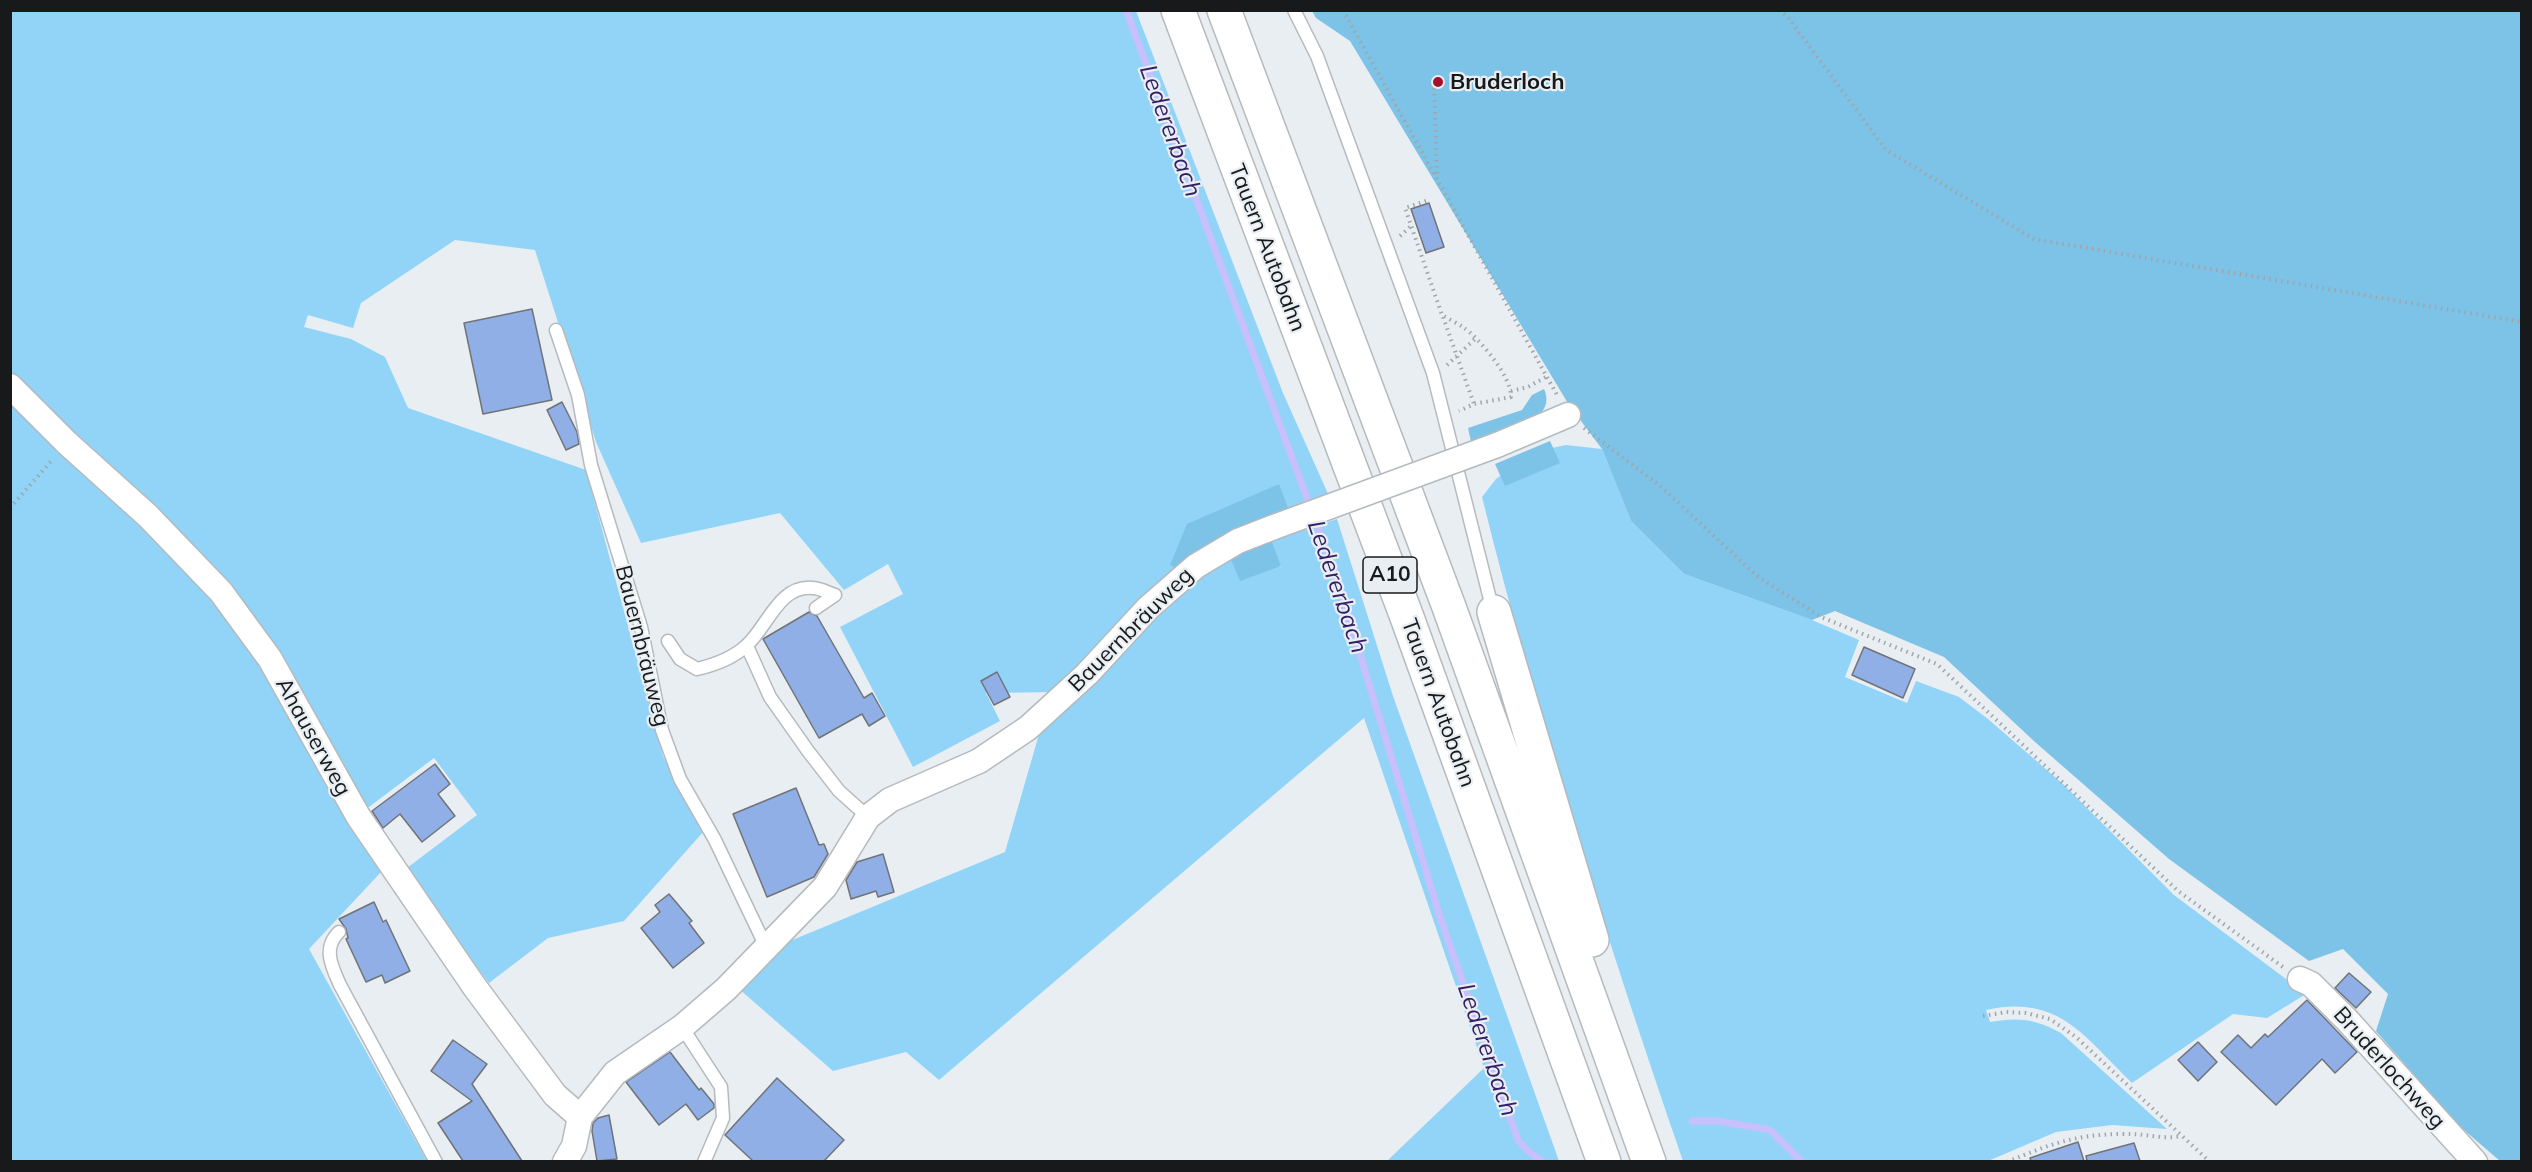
<!DOCTYPE html>
<html>
<head>
<meta charset="utf-8">
<style>
  body { margin:0 }
  #map { position:relative; width:2532px; height:1172px; overflow:hidden; background:#e8eef2; font-family:Mulish,sans-serif }
  canvas { display:block }
  .frame { position:absolute; inset:0; border:12px solid #17191a; pointer-events:none }
</style>
</head>
<body>
<div id="map">
<canvas width="2532" height="1172"></canvas>
<div class="frame"></div>
</div>
<script>
const ctx = document.querySelector('canvas').getContext('2d');
ctx.lineJoin = 'round';
function fillPath(path, color) { ctx.fillStyle = color; ctx.fill(path, 'evenodd'); }
function trace(path, color, width, dash) { ctx.strokeStyle = color; ctx.lineWidth = width; ctx.lineCap = dash ? 'butt' : 'round'; ctx.setLineDash(dash || []); ctx.stroke(path); }
function label(font, color, halo, rows, align = 'center') {
  ctx.font = font + ' Mulish,sans-serif'; ctx.lineWidth = 4.5; ctx.setLineDash([]); ctx.textBaseline = 'middle'; ctx.strokeStyle = halo; ctx.fillStyle = color; for (const [text, x, y, turn = 0] of rows) {
    ctx.save(); ctx.translate(x, y); ctx.rotate((+turn || 0) * Math.PI / 180); ctx.textAlign = isNaN(turn) ? turn : align; if (halo) ctx.strokeText(text, 0, 0); ctx.fillText(text, 0, 0); ctx.restore();
  }
}
const green = new Path2D(`
  M11 11H1136L1283 393 1329 496 1289 510 1278 484 1177 569 1056 692 986 693 1000 721 913 767 840 627 903 594 888 564 844 590 780 513 641 543 596 442 535 250 455 240 361 303 353 328 308 315 304 327 351 339 385 357 408 408 586 470 663 756 704 831 624 921 548 938 489 983 403 871 477 815 434 758 361 813 267 645 11 375Z
  M10 396 167 543 247 639 382 871 309 949 427 1161H11Z
  M1566 445 1602 449 1631 521 1684 574 1812 620 1859 640 1845 677 1907 703 1916 681 1959 697 1988 719 2063 784 2174 895 2306 994 2267 1018 2233 1014 2132 1083C2084 1037 2060 994 1986 1010L1990 1022C2019 1017 2035 1019 2061 1033L2167 1129 2112 1125 2056 1132 1988 1161H1683C1608 943 1538 722 1482 497L1496 479 1533 452Z
  M1337 519 1393 696 1559 1161H1387L1484 1068 1364 718 939 1080 906 1052 833 1071 738 988 778 946 1005 852 1042 724 1185 585 1230 557 1281 567 1272 541Z`);
const forest = new Path2D(`
  M1312 11H2521V1161H2500L2457 1124 2376 1031 2388 994 2343 949 2309 961 2169 859 2035 742 1944 657 1835 611 1812 620 1684 574 1631 521 1602 449 1569 405 1350 41 1316 18Z
  M1544 389C1560 424 1494 434 1471 442L1468 428 1522 410 1532 395Z
  M1550 441 1560 463 1505 486 1495 464Z
  M1279 484 1289 510 1177 569 1170 565 1187 524Z
  M1272 541 1281 566 1240 581 1230 557Z`);
const stream = new Path2D(`
  M1126 10 1337 579 1441 920 1518 1140 1528 1151 1543 1162
  M1692 1121H1718L1770 1130 1802 1162`);
const building = new Path2D(`
  M1429 203 1444 247 1426 253 1411 209Z
  M532 309 552 400 483 414 464 323Z
  M562 402 577 432 579 444 566 450 547 410Z
  M809 612 817 616 864 698 872 693 885 716 869 726 862 714 819 738 763 639Z
  M1864 647 1915 669 1903 698 1852 675Z
  M997 672 1010 697 994 705 981 681Z
  M435 764 450 784 438 794 455 816 422 842 400 814 383 828 372 811Z
  M796 788 819 845 824 844 828 854 814 877 767 897 733 814Z
  M883 854 894 892 878 897 876 891 851 899 846 880 857 862Z
  M669 894 692 921 689 923 704 943 673 968 641 928 660 912 655 905Z
  M374 902 383 922 386 920 410 971 385 983 382 975 366 982 346 939 348 938 346 929 339 919Z
  M2349 973 2371 992 2356 1008 2335 988Z
  M2307 1000 2357 1052 2335 1073 2322 1059 2276 1105 2221 1052 2238 1035 2251 1048 2265 1034 2268 1037Z
  M453 1040 487 1064 472 1084 522 1161H463L438 1123 472 1101 431 1071Z
  M2198 1042 2217 1062 2198 1081 2178 1060Z
  M670 1052 699 1090 701 1088 714 1104V1108L698 1120 686 1104 659 1125 626 1082Z
  M777 1078 844 1140 824 1161H753L725 1135Z
  M609 1115 617 1159 597 1161 592 1131 593 1123 598 1118Z
  M2078 1142 2084 1161H2031L2030 1158Z
  M2134 1143 2140 1161H2087L2086 1156Z`);
const path = new Path2D(`
  M1343 10 1557 395
  M1779 10 1787 16 1886 150 2034 239 2522 322
  M1434 82 1437 177
  M1426 201 1405 208 1442 315C1449 319 1457 323 1463 327 1479 338 1512 377 1511 397L1474 404 1459 411
  M1400 236 1411 226
  M1443 317 1474 404
  M1447 365 1475 339
  M1511 391 1528 387 1546 377
  M1584 428 1659 485 1757 576 1821 617 1937 664 2178 891 2283 967
  M10 508 53 459
  M1983 1016 2006 1012 2026 1013 2050 1019 2076 1037 2210 1162
  M2007 1162C2050 1144 2077 1134 2124 1134 2144 1133 2162 1140 2181 1136`);
const lane = new Path2D(`
  M1294 10 1317 56 1433 373 1493 611
  M556 330 578 395 591 465 641 627 662 730 680 779 715 840 766 947
  M668 641 680 659 697 669C714 665 733 658 746 646 767 628 779 584 813 588 820 588 828 593 835 595L816 608
  M747 646 770 697 808 751 839 791 868 817
  M339 932C322 948 332 967 340 985L436 1162
  M682 1027 721 1087 723 1118 704 1162`);
const street = new Path2D(`
  M10 386 67 443 148 516 221 592 270 659 358 816 474 986 555 1095 580 1117
  M1497 445 1568 415
  M2300 979 2311 984 2348 1021 2475 1162
  M565 1162 574 1146 580 1117 615 1073 682 1027 726 989 825 887 868 817 890 800 979 761 1028 728 1087 674 1148 608 1196 566 1238 541 1274 527`);
const highway = new Path2D(`
  M1178 10 1408 620 1604 1162
  M1224 10 1449 607 1649 1162
  M1494 612 1592 940`);
const streetBridge = new Path2D(`
  M1274 527 1497 445`);
const markers = [
  [1438,82,6,"#a70f2d"]
];
const shields = [
  [1390,575,54]
];
const shieldNames = [
  ["A10",1390,575]
];
const poiNames = [
  ["Bruderloch",1450,82]
];
const streetNames = [
  ["Tauern Autobahn",1267,248,69],
  ["Bauernbräuweg",1131,630,-45],
  ["Bauernbräuweg",642,646,76],
  ["Tauern Autobahn",1438,703,70],
  ["Ahauserweg",313,737,61],
  ["Bruderlochweg",2389,1068,48]
];
const waterNames = [
  ["Ledererbach",1170,131,70],
  ["Ledererbach",1337,587,71],
  ["Ledererbach",1487,1050,71]
];
fillPath(green, '#91d4f8');
fillPath(forest, '#7dc3e8');
trace(stream, '#c8bffd', 7);
fillPath(building, '#8fafe6');
trace(building, '#707378', 1.5);
trace(lane, '#b4babd', 15);
trace(street, '#b4babd', 27);
trace(highway, '#b4babd', 36);
trace(path, '#a0a5a8', 4, [1.5, 4.5]);
trace(lane, '#fff', 12);
trace(street, '#fff', 24);
trace(highway, '#fff', 33);
trace(streetBridge, '#b4babd', 27, []);
trace(streetBridge, '#fff', 24);
for (const [x, y, r, color] of markers) { const dot = new Path2D(); dot.arc(x, y, r, 0, 2 * Math.PI); ctx.fillStyle = color; ctx.fill(dot); trace(dot, '#e8eef2', 2); }
for (const [x, y, w] of shields) { const box = new Path2D(); box.roundRect(x - w / 2, y - 18, w, 36, 4.5); ctx.fillStyle = '#e8eef2'; ctx.fill(box); trace(box, '#17191a', 1.5); }
label('bold 21px', '#17191a', null, shieldNames);
label('bold 22px', '#17191a', '#e8eef2', poiNames, 'left');
label('22px', '#17191a', '#e8eef2', streetNames);
label('italic 24px', '#331f66', '#e8eef2', waterNames);
</script>
</body>
</html>
